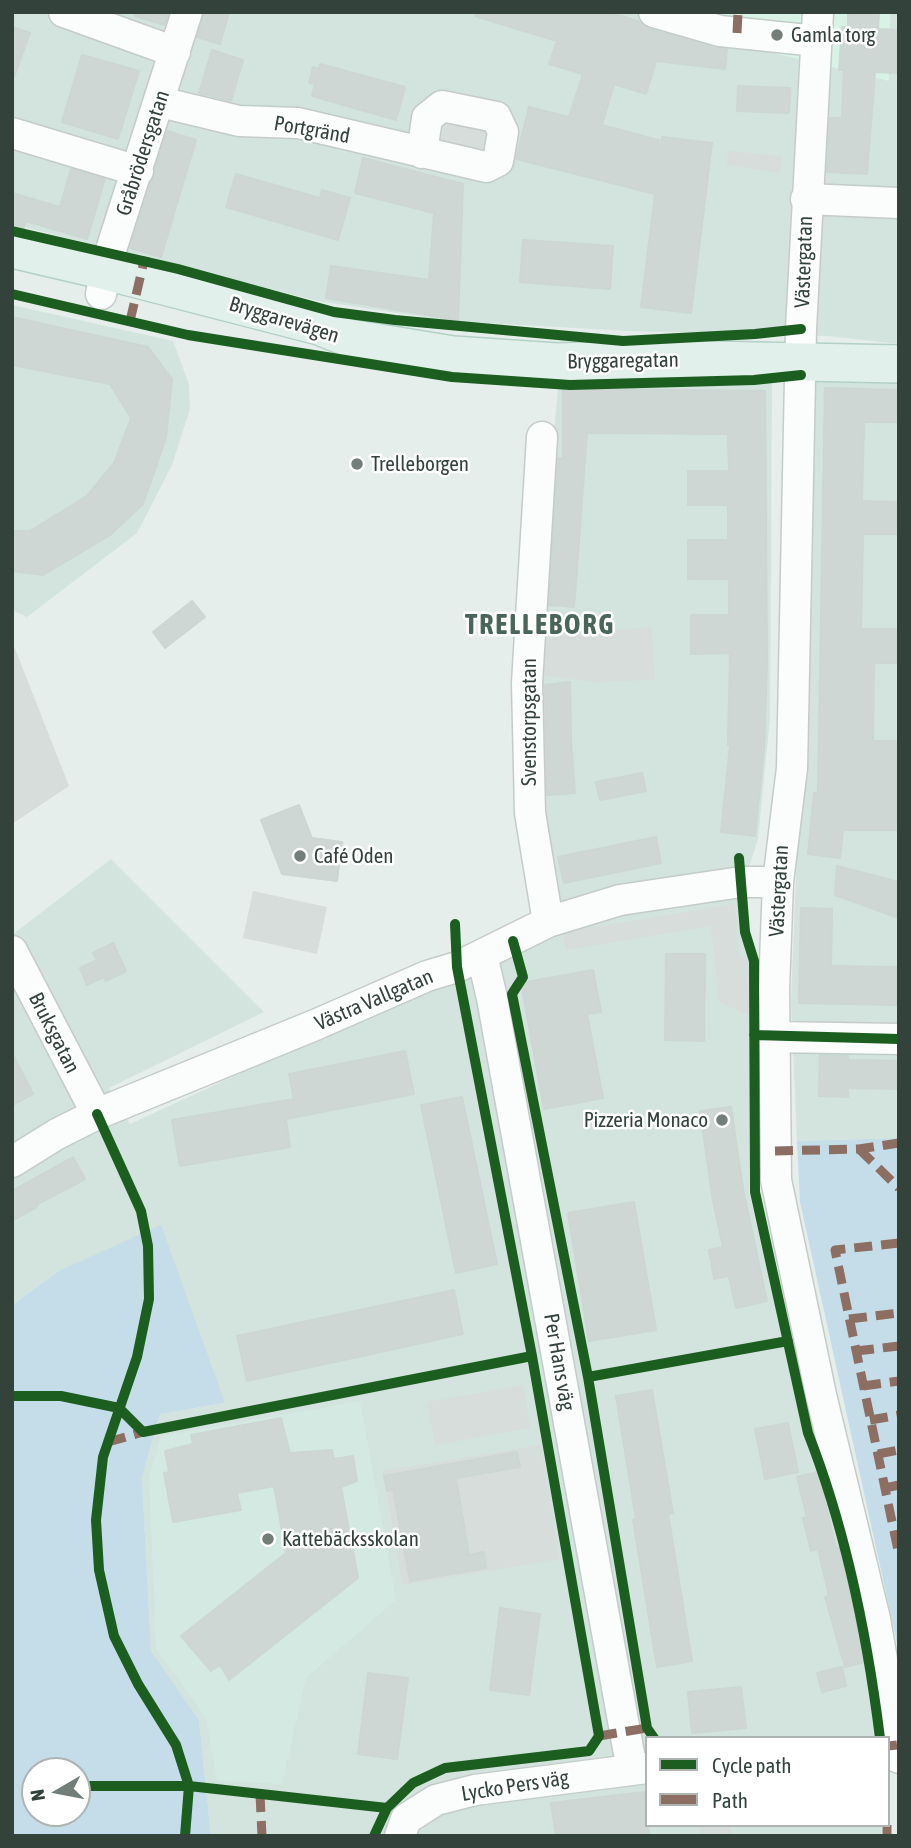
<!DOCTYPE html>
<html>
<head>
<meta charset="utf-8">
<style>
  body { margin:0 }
  #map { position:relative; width:911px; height:1848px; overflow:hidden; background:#e6eeeb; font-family:"Asap Condensed",sans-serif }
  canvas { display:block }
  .frame { position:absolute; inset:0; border:14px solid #33433c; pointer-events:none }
  .legend { position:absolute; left:645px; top:1736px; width:245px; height:91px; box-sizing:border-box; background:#fff; border:2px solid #adb4b1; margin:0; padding:9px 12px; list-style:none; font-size:21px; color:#33433c }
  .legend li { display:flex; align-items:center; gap:14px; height:35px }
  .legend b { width:35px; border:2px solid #adb4b1 }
  .north { position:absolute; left:21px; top:1757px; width:70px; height:70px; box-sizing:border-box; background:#fff; border:2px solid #adb4b1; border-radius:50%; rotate:260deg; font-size:19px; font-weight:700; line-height:28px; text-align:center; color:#33433c }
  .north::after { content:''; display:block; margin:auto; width:24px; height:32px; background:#727f79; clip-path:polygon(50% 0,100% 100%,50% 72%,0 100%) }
</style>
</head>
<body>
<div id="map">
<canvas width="911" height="1848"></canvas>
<div class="frame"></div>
<ul class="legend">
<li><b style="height:9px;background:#1b5e20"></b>Cycle path</li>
<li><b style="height:9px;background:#8d6e63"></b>Path</li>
</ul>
<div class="north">N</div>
</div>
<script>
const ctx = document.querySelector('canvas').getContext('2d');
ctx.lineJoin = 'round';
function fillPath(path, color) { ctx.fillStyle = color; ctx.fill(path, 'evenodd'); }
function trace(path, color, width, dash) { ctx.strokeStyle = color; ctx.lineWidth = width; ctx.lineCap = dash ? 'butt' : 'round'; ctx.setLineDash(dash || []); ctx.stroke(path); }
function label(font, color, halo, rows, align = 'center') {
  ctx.font = font + ' "Asap Condensed",sans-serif'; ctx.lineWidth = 5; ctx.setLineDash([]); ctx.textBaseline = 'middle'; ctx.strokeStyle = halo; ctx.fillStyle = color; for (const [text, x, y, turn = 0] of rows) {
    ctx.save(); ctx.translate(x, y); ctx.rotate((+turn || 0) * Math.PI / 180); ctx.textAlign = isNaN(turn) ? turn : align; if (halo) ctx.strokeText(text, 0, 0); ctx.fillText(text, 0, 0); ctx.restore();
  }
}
const residential = new Path2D(`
  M12 12H672L888 80 890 12H899V344L828 336 629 331 451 321 318 301 12 224Z
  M12 305 173 341 189 384 190 409 172 465 137 533 27 617 12 610Z
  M772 379 770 718 758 839 739 898 744 939 751 962 749 1192 803 1425 819 1468 852 1585 869 1665 876 1738H647V1825H881L882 1836H211L199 1720 151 1652 142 1477 160 1414 225 1403 59 1271 12 1305V935L111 859 264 1012 109 1088 130 1124 556 928 535 757V634L558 388 671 386Z
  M816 379 899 383V1138L797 1141 791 1003 797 851 808 762Z`);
const commercial = new Path2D(`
  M672 12H890L889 81 671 28Z`);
const education = new Path2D(`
  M360 1401 396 1600 306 1678 282 1784 217 1781 206 1718 156 1649 149 1478 161 1436Z`);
const green = new Path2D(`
  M899 1138V1652L800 1202 797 1141Z
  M161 1225 225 1403 160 1414 142 1477 151 1651 199 1720 211 1836H12V1305L59 1271ZM35 1771H77V1813H35Z`);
const parking = new Path2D(`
  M446 117 487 126 481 153 440 145Z
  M728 151 782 156 779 173 727 165Z
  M651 627 655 680 593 682 543 675 547 630 599 632Z
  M12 641 69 786 12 824Z
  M253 891 327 907 317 954 243 938Z
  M735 904 739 956 748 961 749 1015 719 1002 711 926 566 950 563 932Z
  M523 1385 530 1428 435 1445 427 1402Z
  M541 1445 560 1559 402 1585 383 1471Z
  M700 1825H731V1836L701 1834Z`);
const building = new Path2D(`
  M135 12H169L164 25 135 16Z
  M204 12H229L220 44 197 37Z
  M475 12H609L640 22 649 29 727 49 725 69 656 61 646 94 614 84 602 125 662 141V137L712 143 691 313 641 307 655 194 516 159 529 107 569 117 583 74 549 64 557 41 475 16Z
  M848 12H879L878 29 899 30V73L875 72 867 174 827 172 830 118H842L844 70H839L842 27H848Z
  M12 27 30 33 14 77 12 76Z
  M212 50 243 60 231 101 199 93Z
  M82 55 139 71 118 139 62 122Z
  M320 64 405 87 396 120 312 96 315 84 309 83 313 67 319 69Z
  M738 86 790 88 789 113 737 111Z
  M167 131 196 140 161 257 130 248Z
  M363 158 463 184 458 320 326 298 331 266 429 280 434 213 355 193Z
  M71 169 105 179 87 239 26 221 23 230 12 229V193L60 207Z
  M236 174 320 198 322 190 350 198 338 240 226 207Z
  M523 240 613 246 610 289 520 282Z
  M12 317 148 347 172 379 166 438 143 504 110 535 43 575 12 571V531H30L87 496 114 463 131 418 110 384 12 365Z
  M825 388 899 390V422H864L862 501 899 502V534H863L861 629H899V663H874L873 741H899V830H843L840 858 808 854 814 793H818Z
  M563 389 765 391 767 664 764 749 755 836 721 832 730 745H728L730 653 691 654V615H729V579H688V540H728V505H688V471H729L728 434 587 433 574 607 549 605 558 458H563Z
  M192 601 205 617 165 648 153 632Z
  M570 682 571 742 575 793 547 795 545 685Z
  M642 773 646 791 600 800 596 782Z
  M299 805 312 838 342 842 337 881 282 874 261 820Z
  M656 837 661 863 564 883 558 857Z
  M837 866 899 882V918L835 895Z
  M801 908 832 909 831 966 899 967V1005L799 1003Z
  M113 943 126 971 106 981 104 977 87 985 80 968 97 960 93 953Z
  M666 954H705L704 1041 665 1040Z
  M593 970 601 1012 587 1014 603 1098 544 1109 521 983Z
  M405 1051 414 1094 286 1119 290 1147 180 1166 172 1120 294 1099 289 1074Z
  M12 1053 33 1094 12 1105Z
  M820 1055 848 1056V1060L899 1061V1089L848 1088V1097L819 1096Z
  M462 1097 497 1264 456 1273 421 1105Z
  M731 1107 743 1189 767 1301 736 1308 729 1276 714 1279 709 1250 723 1247 713 1201 700 1111Z
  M73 1157 85 1179 36 1205 37 1207 12 1221V1191Z
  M634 1202 656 1330 589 1341 568 1213Z
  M454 1290 463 1334 247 1381 237 1336Z
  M652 1390 673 1513 668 1514 692 1661 657 1667 633 1520 636 1519 616 1396Z
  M281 1418 290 1453 332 1450 334 1459 353 1456 357 1481 341 1487 358 1578 229 1680 220 1665 211 1671 181 1636 286 1553 274 1486 237 1493 241 1510 173 1522 164 1473 169 1472 165 1451 193 1444 191 1435Z
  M788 1423 798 1472 765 1479 755 1429Z
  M517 1452 520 1467 456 1478 469 1555 484 1552 486 1568 410 1581 393 1489 387 1491 384 1476Z
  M818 1472 836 1548 839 1547 865 1662 845 1667 825 1597 829 1596 818 1549 811 1551 803 1518 807 1517 797 1477Z
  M500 1608 540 1614 529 1695 490 1690Z
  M842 1667 846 1686 822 1692 817 1673Z
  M368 1673 408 1678 397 1759 358 1754Z
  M741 1687 746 1728 692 1733 688 1692Z
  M644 1792 649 1836H556L551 1803Z`);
const minor = new Path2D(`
  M64 12 175 52
  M654 12 720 31 817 41
  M818 12 801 329 792 768 778 882 774 989 776 1180 821 1395 875 1619 899 1758
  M160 102 239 121 298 123 486 167 498 161 503 132 496 117 442 106 427 118 422 153
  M12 133 138 171
  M806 199 899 203
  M101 294 110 253 187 12
  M542 437 527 683 530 813 548 922
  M12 951 97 1114
  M482 955 492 998 632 1770
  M774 1037 899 1039
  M12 1162 57 1134 97 1114 315 1025 427 976 457 967 548 922 620 900 741 882H778
  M400 1836 406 1819 436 1800 475 1790 647 1768`);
const major = new Path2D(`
  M12 249 106 271 319 326 349 338 453 355 557 362 660 359 899 364`);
const quiet = new Path2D(`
  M737 33 738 12
  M130 321 144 261 149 262
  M859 1149 899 1188
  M775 1151 859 1149 899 1143
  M899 1243 835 1250 899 1555
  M849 1319 899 1313
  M856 1351 899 1346
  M863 1386 899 1381
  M870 1420 899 1415
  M108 1442 143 1432
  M878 1454 899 1450
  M885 1488 899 1485
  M599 1736 647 1728
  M888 1746 897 1745
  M260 1794 262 1836
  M887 1825V1836`);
const cycleway = new Path2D(`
  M12 231 178 269 334 312 395 320 623 341 755 334 801 329
  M12 294 188 335 452 377 570 385 754 380 801 375
  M739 858 745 932 754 961 755 1192 808 1433C846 1530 867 1634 880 1738
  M513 941 523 977 512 994 588 1377 788 1341
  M754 1035 899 1039
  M97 1114 141 1211 148 1246 149 1299 137 1357 103 1457 96 1520 99 1570 114 1636 138 1684 176 1745 189 1786 185 1836
  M588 1377 647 1728 654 1738
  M12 1396H61L119 1408 143 1432 532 1356
  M77 1786H189L387 1808
  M374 1836 387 1808 413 1783 445 1768 589 1751 599 1736 532 1356 457 967 455 924`);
const markers = [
  [777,35,7,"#727f79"],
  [357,464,7,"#727f79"],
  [300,856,7,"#727f79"],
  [722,1120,7,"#727f79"],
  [268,1539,7,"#727f79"]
];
const poiNames = [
  ["Gamla torg",791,35],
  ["Trelleborgen",371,464],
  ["Café Oden",314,856],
  ["Pizzeria Monaco",708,1120,"right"],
  ["Kattebäcksskolan",282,1539]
];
const streetNames = [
  ["Portgränd",312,130,10],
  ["Gråbrödersgatan",143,153,-72],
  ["Västergatan",804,262,-88],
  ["Bryggarevägen",284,320,17],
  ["Bryggaregatan",623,361,-1],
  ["Svenstorpsgatan",529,722,-90],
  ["Västergatan",779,891,-87],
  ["Västra Vallgatan",374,1000,-23],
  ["Bruksgatan",54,1033,63],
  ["Per Hans väg",559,1362,80],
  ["Lycko Pers väg",515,1786,-9]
];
const districtNames = [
  ["TRELLEBORG",540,625]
];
fillPath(residential, '#d3e3dd');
fillPath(commercial, '#d8f2e6');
fillPath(education, '#d5e9e3');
fillPath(green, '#c5dde9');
fillPath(parking, '#d6ddda');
fillPath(building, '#cfd7d4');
trace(building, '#ccd6d2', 2);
trace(minor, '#c4ccc9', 33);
trace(major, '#b3d0c6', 40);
trace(minor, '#fbfcfc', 30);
trace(major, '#e2f0eb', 37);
trace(quiet, '#8d6e63', 9, [18, 9]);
trace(cycleway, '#1b5e20', 10);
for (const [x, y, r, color] of markers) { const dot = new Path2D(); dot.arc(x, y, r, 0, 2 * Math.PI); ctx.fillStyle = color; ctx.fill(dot); trace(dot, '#fff', 2.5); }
label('21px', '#33433c', '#fff', poiNames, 'left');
label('21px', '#33433c', '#fff', streetNames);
ctx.letterSpacing = '2px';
label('bold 28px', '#4a665a', '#fff', districtNames);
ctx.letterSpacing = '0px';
</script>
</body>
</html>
